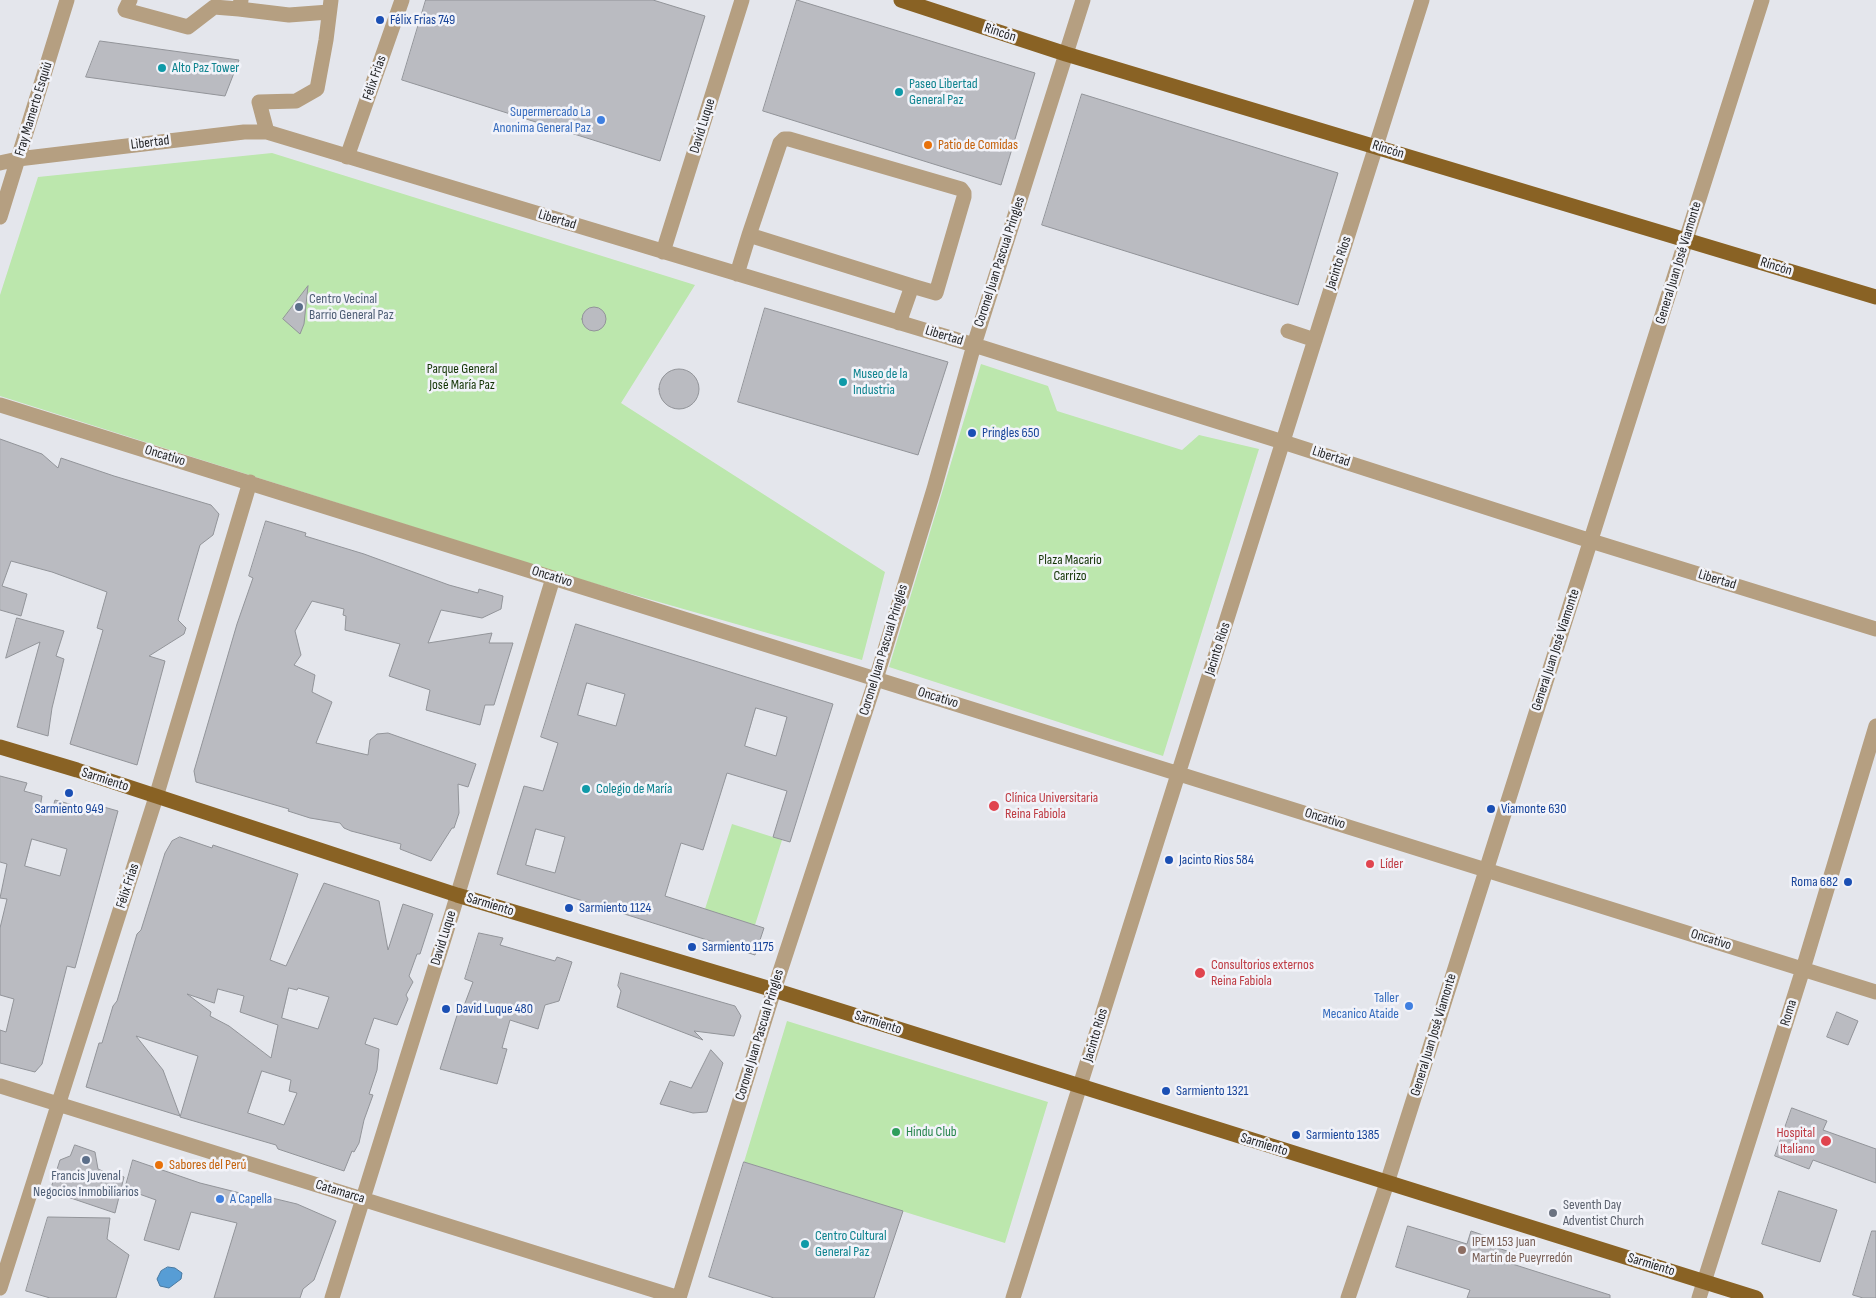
<!DOCTYPE html>
<html>
<head>
<meta charset="utf-8">
<style>
  body { margin:0 }
  canvas { display:block; background:#e4e6ec }
</style>
</head>
<body>
<canvas width="1876" height="1298"></canvas>
<script>
const ctx = document.querySelector('canvas').getContext('2d');
ctx.lineJoin = 'round';
function fillPath(path, color) { ctx.fillStyle = color; ctx.fill(path, 'evenodd'); }
function trace(path, color, width, dash) { ctx.strokeStyle = color; ctx.lineWidth = width; ctx.lineCap = dash ? 'butt' : 'round'; ctx.setLineDash(dash || []); ctx.stroke(path); }
function label(font, color, halo, rows, align = 'center') {
  ctx.font = font + ' "Sofia Sans Condensed",sans-serif'; ctx.lineWidth = 5; ctx.setLineDash([]); ctx.textBaseline = 'middle'; ctx.strokeStyle = halo; ctx.fillStyle = color; for (const [text, x, y, turn = 0] of rows) {
    ctx.save(); ctx.translate(x, y); ctx.rotate((+turn || 0) * Math.PI / 180); ctx.textAlign = isNaN(turn) ? turn : align; if (halo) ctx.strokeText(text, 0, 0); ctx.fillText(text, 0, 0); ctx.restore();
  }
}
const green = new Path2D(`
  M272 153 695 285 621 403 885 572 862 660 568 576 0 396V295L38 177Z
  M981 364 1048 386 1057 411 1182 450 1199 435 1259 449 1163 756 889 667Z
  M732 824 782 840 755 925 705 909Z
  M787 1021 1048 1102 1005 1243 744 1162Z`);
const water = new Path2D(`
  M168 1267 175 1268 182 1273 181 1279 169 1288 160 1286 157 1279 161 1271Z`);
const building = new Path2D(`
  M426 0H653L705 16 660 161 402 80Z
  M797 0 1035 73 1001 185 763 111Z
  M100 41 239 60 225 96 86 77Z
  M1082 94 1338 173 1298 305 1042 225Z
  M308 286 304 324 300 334 283 319Z
  M582 319a12 12 0 1 1 24 0a12 12 0 1 1-24 0Z
  M765 308 948 362 918 455 738 402Z
  M659 389a20 20 0 1 1 40 0a20 20 0 1 1-40 0Z
  M0 439 42 454 58 468 61 458 114 476 211 505 219 514 213 535 200 545 178 620 186 628 184 634 149 656 165 661 137 765 70 744 103 630 97 628 107 592 52 572 11 561 2 586 27 594 21 616 0 610Z
  M266 521 306 533 305 536 364 554 449 585 478 593 479 589 503 596 501 609 482 618 441 610 428 643 492 633 489 643H513L494 705H485L480 725 426 710 430 690 389 676 400 644 345 630 346 616 343 615 344 609 312 601 295 631 301 655 294 665 315 675 312 692 332 702 316 743 368 755 370 740 377 734 388 733 476 764 468 787 458 784 459 813 454 828H452L431 861 400 849 401 844 351 831 344 828 340 823 310 818 288 811 289 809 196 782 194 771 237 624 253 578 249 576Z
  M17 618 64 631 56 656 64 659 52 708 48 736 17 727 40 642 6 658Z
  M576 624 833 704 790 842 773 837 787 791 727 773 703 850 681 843 665 896 764 928 755 955 497 874 524 786 543 791 558 743 541 737ZM587 683 625 694 616 726 578 715ZM756 708 787 717 776 756 745 746ZM536 829 565 837 555 873 526 865Z
  M0 776 27 783 24 791 42 796 40 808 52 811 55 800 91 810 93 804 118 811 75 968 67 966 42 1064 35 1072 0 1063V1030L6 1032 14 999 0 995V928L7 899 0 898 7 864 0 862ZM32 839 67 849 60 876 25 866Z
  M180 837 212 848 213 845 298 874 270 960 286 966 324 883 379 901 388 950 403 904 433 914 420 954H417L409 976 413 982 406 995 408 999 397 1025 374 1018 365 1044 379 1049 377 1070 369 1094 373 1095 364 1120 359 1143 354 1152 352 1151 344 1171 278 1149 276 1145 180 1117 198 1056 136 1036 163 1070 180 1116 86 1087 99 1043H102L113 1006 117 1001 137 934 141 930 165 853 172 841ZM289 988 297 990 298 988 329 997 318 1029 282 1018ZM218 989 244 996 240 1012 278 1025 271 1058 229 1026 210 1016 211 1012 187 994 214 1003ZM262 1071 291 1080 289 1091 297 1093 284 1125 248 1113Z
  M479 933 503 938 500 945 555 961 557 957 572 962 559 1001 545 1005 538 1029 510 1020 502 1048 507 1049 497 1084 440 1069 459 1009 462 1011 473 982 465 979Z
  M621 973 735 1006 741 1016 734 1036 694 1031 703 1040 617 1007 621 991 618 986Z
  M1837 1012 1858 1021 1848 1045 1827 1037Z
  M711 1050 723 1063 707 1112 693 1113 660 1104 670 1081 691 1088Z
  M1792 1108 1827 1121 1823 1130 1876 1149V1183L1813 1160 1809 1169 1775 1156Z
  M75 1145 95 1152 98 1169 109 1174 114 1173 124 1177 115 1213 50 1191 60 1160 70 1156Z
  M133 1160 200 1183 240 1193 252 1198 266 1200 268 1197 297 1204 336 1221 314 1280 303 1289 300 1298H214L237 1223 191 1212 179 1250 144 1240 156 1200 125 1189Z
  M744 1162 903 1211 874 1298H774L709 1277Z
  M1779 1191 1837 1210 1820 1262 1762 1244Z
  M48 1217 110 1218 107 1239 129 1255 116 1298H50L26 1291Z
  M1408 1226 1467 1244 1471 1231 1486 1236 1483 1243 1510 1252 1506 1262 1610 1295V1298H1467L1470 1290 1396 1267Z
  M1872 1231H1876V1298H1863L1853 1295Z`);
const minor = new Path2D(`
  M130 0 125 10 188 27 214 7 239 9 241 0
  M239 9 289 15 329 12
  M267 132 259 102 296 101 317 89 326 40 331 0
  M347 157 402 0
  M0 163 18 159 244 132H267L974 345 1283 442 1591 541 1876 629
  M0 217 67 0
  M749 235 780 143 784 139H789L961 189 964 193V197L936 293 912 286
  M663 252 742 0
  M737 274 749 235 912 286 899 323
  M1288 331 1315 340
  M0 405 1876 992
  M0 1086 679 1298
  M0 1288 156 797 250 482
  M332 1298 453 910 553 578
  M679 1298 774 990 876 679 934 489 974 345 1083 0
  M1013 1298 1422 0
  M1348 1298 1387 1183 1762 0
  M1699 1298 1803 969 1876 726`);
const major = new Path2D(`
  M901 0 1066 54 1876 297
  M0 747 77 770 457 895 774 990 1756 1298`);
const markers = [
  [380,20,5,"#1a4fb4"],
  [162,68,5,"#0f9aa8"],
  [899,92,5,"#0f9aa8"],
  [601,120,5,"#3f7fe0"],
  [928,145,5,"#e8710a"],
  [299,307,5,"#5c6f8a"],
  [843,382,5,"#0f9aa8"],
  [972,433,5,"#1a4fb4"],
  [586,789,5,"#0f9aa8"],
  [69,793,5,"#1a4fb4"],
  [994,806,6,"#e0444e"],
  [1491,809,5,"#1a4fb4"],
  [1169,860,5,"#1a4fb4"],
  [1370,864,5,"#e0444e"],
  [1848,882,5,"#1a4fb4"],
  [569,908,5,"#1a4fb4"],
  [692,947,5,"#1a4fb4"],
  [1200,973,6,"#e0444e"],
  [1409,1006,5,"#3f7fe0"],
  [446,1009,5,"#1a4fb4"],
  [1166,1091,5,"#1a4fb4"],
  [896,1132,5,"#2e9e5b"],
  [1296,1135,5,"#1a4fb4"],
  [1826,1141,6,"#e0444e"],
  [86,1160,5,"#5c6f8a"],
  [159,1165,5,"#e8710a"],
  [220,1199,5,"#3f7fe0"],
  [1553,1213,5,"#6b7280"],
  [805,1244,5,"#0f9aa8"],
  [1462,1250,5,"#8d6e63"]
];
const transitNames = [
  ["Félix Frias 749",390,20],
  ["Pringles 650",982,433],
  ["Sarmiento 949",69,809,"center"],
  ["Viamonte 630",1501,809],
  ["Jacinto Rios 584",1179,860],
  ["Roma 682",1838,882,"right"],
  ["Sarmiento 1124",579,908],
  ["Sarmiento 1175",702,947],
  ["David Luque 480",456,1009],
  ["Sarmiento 1321",1176,1091],
  ["Sarmiento 1385",1306,1135]
];
const streetNames = [
  ["Rincón",1000,33,18],
  ["Félix Frías",375,78,-71],
  ["Fray Mamerto Esquiú",34,109,-73],
  ["David Luque",703,126,-73],
  ["Libertad",150,143,-7],
  ["Rincón",1388,150,17],
  ["Libertad",557,220,17],
  ["Coronel Juan Pascual Pringles",1000,262,-72],
  ["Jacinto Ríos",1339,263,-72],
  ["General Juan José Viamonte",1679,263,-73],
  ["Rincón",1776,267,17],
  ["Libertad",944,336,17],
  ["Oncativo",165,456,17],
  ["Libertad",1331,457,18],
  ["Oncativo",552,577,17],
  ["Libertad",1717,580,17],
  ["Jacinto Ríos",1218,649,-72],
  ["Coronel Juan Pascual Pringles",884,650,-73],
  ["General Juan José Viamonte",1556,650,-72],
  ["Oncativo",938,698,17],
  ["Sarmiento",105,780,18],
  ["Oncativo",1325,819,17],
  ["Félix Frías",128,886,-72],
  ["Sarmiento",490,905,17],
  ["David Luque",444,938,-73],
  ["Oncativo",1711,940,17],
  ["Roma",1789,1013,-73],
  ["Sarmiento",878,1023,18],
  ["Coronel Juan Pascual Pringles",760,1035,-73],
  ["Jacinto Ríos",1096,1035,-73],
  ["General Juan José Viamonte",1434,1035,-73],
  ["Sarmiento",1264,1145,17],
  ["Catamarca",340,1192,17],
  ["Sarmiento",1651,1265,17]
];
const cultureNames = [
  ["Alto Paz Tower",172,68],
  ["Paseo Libertad",909,84],
  ["General Paz",909,100],
  ["Museo de la",853,374],
  ["Industria",853,390],
  ["Colegio de María",596,789],
  ["Centro Cultural",815,1236],
  ["General Paz",815,1252]
];
const shopNames = [
  ["Supermercado La",591,112],
  ["Anonima General Paz",591,128],
  ["Taller",1399,998],
  ["Mecanico Ataide",1399,1014],
  ["A Capella",230,1199,"left"]
];
const foodNames = [
  ["Patio de Comidas",938,145],
  ["Sabores del Perú",169,1165]
];
const serviceNames = [
  ["Centro Vecinal",309,299],
  ["Barrio General Paz",309,315],
  ["Francis Juvenal",86,1176,"center"],
  ["Negocios Inmobiliarios",86,1192,"center"]
];
const parkNames = [
  ["Parque General",462,369],
  ["José María Paz",462,385],
  ["Plaza Macario",1070,560],
  ["Carrizo",1070,576]
];
const healthNames = [
  ["Clínica Universitaria",1005,798],
  ["Reina Fabiola",1005,814],
  ["Líder",1380,864],
  ["Consultorios externos",1211,965],
  ["Reina Fabiola",1211,981],
  ["Hospital",1815,1133,"right"],
  ["Italiano",1815,1149,"right"]
];
const leisureNames = [
  ["Hindu Club",906,1132]
];
const worshipNames = [
  ["Seventh Day",1563,1205],
  ["Adventist Church",1563,1221]
];
const educationNames = [
  ["IPEM 153 Juan",1472,1242],
  ["Martín de Pueyrredón",1472,1258]
];
fillPath(green, '#bce7ad');
fillPath(water, '#579dd5');
trace(water, '#4879a1', 1);
fillPath(building, '#babbc1');
trace(building, '#929499', 1);
trace(minor, '#b59f81', 15);
trace(major, '#896224', 15);
for (const [x, y, r, color] of markers) { const dot = new Path2D(); dot.arc(x, y, r, 0, 2 * Math.PI); ctx.fillStyle = color; ctx.fill(dot); trace(dot, '#f2f3f9', 2); }
label('14px', '#164399', '#f2f3f9', transitNames, 'left');
label('14px', '#242527', '#f2f3f9', streetNames);
label('14px', '#0d838f', '#f2f3f9', cultureNames, 'left');
label('14px', '#366cbe', '#f2f3f9', shopNames, 'right');
label('14px', '#c56008', '#f2f3f9', foodNames, 'left');
label('14px', '#4e5e75', '#f2f3f9', serviceNames, 'left');
label('14px', '#143505', '#f2f3f9', parkNames);
label('14px', '#be3a42', '#f2f3f9', healthNames, 'left');
label('14px', '#27864d', '#f2f3f9', leisureNames, 'left');
label('14px', '#5b616d', '#f2f3f9', worshipNames, 'left');
label('14px', '#785e54', '#f2f3f9', educationNames, 'left');
</script>
</body>
</html>
